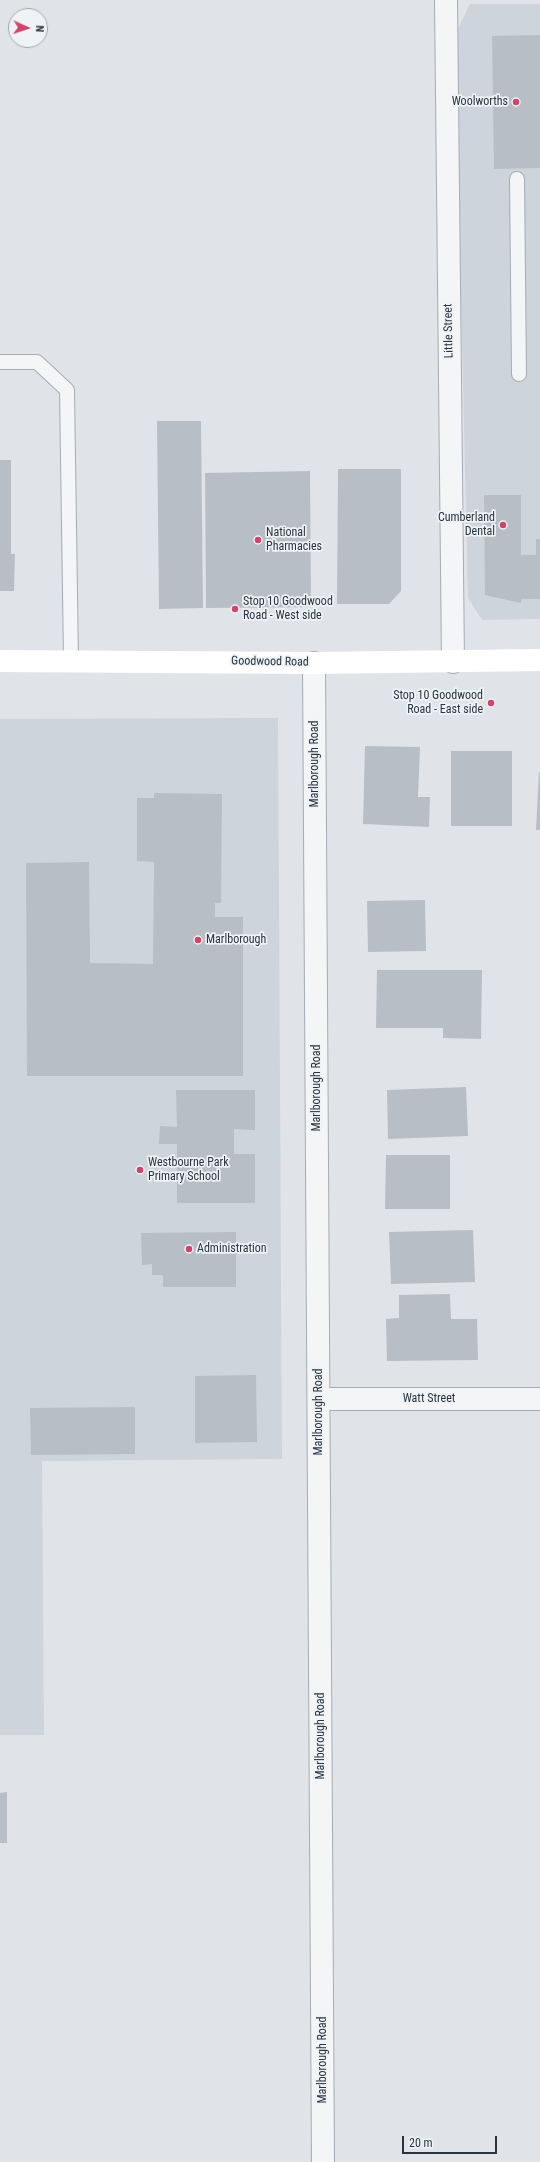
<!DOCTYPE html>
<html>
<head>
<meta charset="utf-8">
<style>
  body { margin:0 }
  #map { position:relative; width:540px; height:2162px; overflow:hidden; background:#e0e4e9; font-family:"Roboto Condensed",sans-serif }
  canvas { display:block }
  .north { position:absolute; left:8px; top:8px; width:40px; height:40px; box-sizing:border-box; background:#eff3f6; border:1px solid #9fa7ad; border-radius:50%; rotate:93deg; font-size:11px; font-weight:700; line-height:16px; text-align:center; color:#283440 }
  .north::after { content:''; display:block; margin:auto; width:14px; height:18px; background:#ce4569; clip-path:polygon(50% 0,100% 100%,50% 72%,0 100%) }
  .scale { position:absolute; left:402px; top:2136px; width:95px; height:18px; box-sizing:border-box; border:2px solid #283440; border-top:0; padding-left:5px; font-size:12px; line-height:14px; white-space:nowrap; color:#283440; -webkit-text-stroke:3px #eff3f6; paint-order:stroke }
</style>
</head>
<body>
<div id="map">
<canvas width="540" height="2162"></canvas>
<div class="north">N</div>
<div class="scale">20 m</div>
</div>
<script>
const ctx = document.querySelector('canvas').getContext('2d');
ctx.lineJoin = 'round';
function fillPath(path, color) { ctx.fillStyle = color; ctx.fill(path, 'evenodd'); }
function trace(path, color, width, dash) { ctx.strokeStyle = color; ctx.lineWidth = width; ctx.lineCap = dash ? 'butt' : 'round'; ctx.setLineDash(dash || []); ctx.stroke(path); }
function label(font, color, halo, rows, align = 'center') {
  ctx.font = font + ' "Roboto Condensed",sans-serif'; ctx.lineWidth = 3.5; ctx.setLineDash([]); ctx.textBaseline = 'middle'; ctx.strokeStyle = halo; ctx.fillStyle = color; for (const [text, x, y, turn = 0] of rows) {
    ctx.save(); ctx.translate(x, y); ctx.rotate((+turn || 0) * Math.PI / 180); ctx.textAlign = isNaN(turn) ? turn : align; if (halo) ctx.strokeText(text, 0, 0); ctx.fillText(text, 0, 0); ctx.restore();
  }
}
const built = new Path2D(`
  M470 4H540V619L482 620 468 598 455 35Z
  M278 718 282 1459 42 1461 44 1735H0V719Z`);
const building = new Path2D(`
  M540 35V168L494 169 492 36Z
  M157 421H201L203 608 159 609Z
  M0 460H11V554H15L14 591H0Z
  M338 469H401V591L389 604H337Z
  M310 471 311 607 206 608 205 473Z
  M484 495H521V555H536V539H540V599H521V603L485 595Z
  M365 746 420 747 418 797H430L429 827 363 824Z
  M451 751H512V826H451Z
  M539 772H540V830H536Z
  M154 793 222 794 221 903H215V917H243V1076H27L26 863 89 862 90 963 153 964 154 862 137 861V798H154Z
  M425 900 426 951 368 952 367 901Z
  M377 970H482L481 1039 443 1038V1028H376Z
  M466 1087 468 1136 388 1139 387 1090Z
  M176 1090H255V1130L234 1129V1154H255V1203H177V1144H159L160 1126 177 1127Z
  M386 1155H450V1209H385Z
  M473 1230 475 1282 391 1284 389 1232Z
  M236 1232V1287H163V1275H152V1264L142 1265 141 1233Z
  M450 1294 451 1319H477L478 1360 387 1361 386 1319 399 1318V1295Z
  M256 1375 257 1442 195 1443V1376Z
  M135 1407V1454L31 1455 30 1408Z
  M7 1792V1843H0V1793Z`);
const service = new Path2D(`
  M517 179 519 374
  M0 362H37L67 390 71 660`);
const minor = new Path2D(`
  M446 0 453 662
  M314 663 323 2162
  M319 1399H540`);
const secondary = new Path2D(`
  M0 661 314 663 540 660`);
const markers = [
  [516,102,4,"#ce4569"],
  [503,525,4,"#ce4569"],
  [258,540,4,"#ce4569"],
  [235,609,4,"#ce4569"],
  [491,703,4,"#ce4569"],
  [198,940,4,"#ce4569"],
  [140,1170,4,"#ce4569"],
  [189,1249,4,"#ce4569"]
];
const poiNames = [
  ["Woolworths",508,102,"right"],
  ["Cumberland",495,518,"right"],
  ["Dental",495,532,"right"],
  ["National",266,533],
  ["Pharmacies",266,547],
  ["Stop 10 Goodwood",243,602],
  ["Road - West side",243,616],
  ["Stop 10 Goodwood",483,696,"right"],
  ["Road - East side",483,710,"right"],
  ["Marlborough",206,940],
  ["Westbourne Park",148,1163],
  ["Primary School",148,1177],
  ["Administration",197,1249]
];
const streetNames = [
  ["Little Street",449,331,-91],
  ["Goodwood Road",270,662,1],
  ["Marlborough Road",315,764,-90],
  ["Marlborough Road",317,1088,-90],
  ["Watt Street",429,1399],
  ["Marlborough Road",319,1412,-90],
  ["Marlborough Road",321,1736,-90],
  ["Marlborough Road",323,2060,-90]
];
fillPath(built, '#ced4db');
fillPath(building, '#b7bec6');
trace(service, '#a5acb3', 16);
trace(minor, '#a5acb3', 24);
trace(service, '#f3f5f7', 14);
trace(minor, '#f3f5f7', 22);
trace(secondary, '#fff', 22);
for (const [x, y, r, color] of markers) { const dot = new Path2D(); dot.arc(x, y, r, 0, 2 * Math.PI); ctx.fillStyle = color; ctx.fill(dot); trace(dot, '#eff3f6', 1.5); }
label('12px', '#283440', '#eff3f6', poiNames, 'left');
label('12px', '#283440', '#eff3f6', streetNames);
</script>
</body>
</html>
